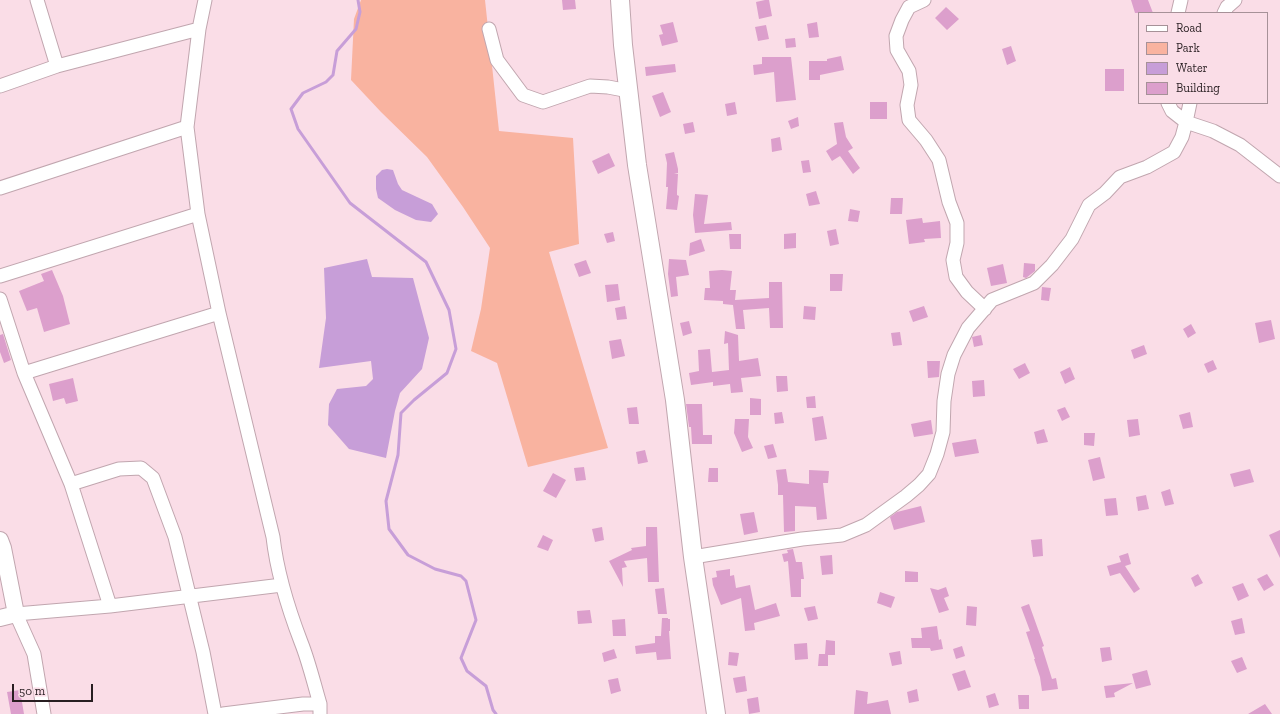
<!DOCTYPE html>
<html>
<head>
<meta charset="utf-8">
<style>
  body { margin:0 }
  #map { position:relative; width:1280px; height:714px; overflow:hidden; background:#fadde7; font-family:"Zilla Slab",serif }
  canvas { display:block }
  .legend { position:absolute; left:1138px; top:12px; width:130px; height:92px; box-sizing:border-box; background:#fadde7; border:1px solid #a69198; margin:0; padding:5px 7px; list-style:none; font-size:12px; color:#281e21 }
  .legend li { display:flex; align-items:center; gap:8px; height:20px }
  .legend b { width:20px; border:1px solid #a69198 }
  .scale { position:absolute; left:12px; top:684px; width:81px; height:18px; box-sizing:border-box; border:2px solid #281e21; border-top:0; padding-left:5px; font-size:12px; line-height:14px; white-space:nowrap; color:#281e21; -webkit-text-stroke:3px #fadde7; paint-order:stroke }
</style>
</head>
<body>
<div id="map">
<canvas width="1280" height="714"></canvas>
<ul class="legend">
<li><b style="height:5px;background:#fff"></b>Road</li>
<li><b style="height:11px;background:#f9b3a0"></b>Park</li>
<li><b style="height:11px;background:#c79ed8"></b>Water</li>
<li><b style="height:11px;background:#dc9fcc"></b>Building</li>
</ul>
<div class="scale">50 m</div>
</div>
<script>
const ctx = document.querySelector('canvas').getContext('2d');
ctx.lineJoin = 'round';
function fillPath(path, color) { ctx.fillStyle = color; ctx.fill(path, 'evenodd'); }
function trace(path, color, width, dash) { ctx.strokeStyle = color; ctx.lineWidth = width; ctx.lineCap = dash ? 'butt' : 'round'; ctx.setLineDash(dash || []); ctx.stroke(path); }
const green = new Path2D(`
  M361 0H485L499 131 573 138 579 244 549 252 608 448 528 467 497 363 471 351 481 309 490 248 463 207 427 157 381 112 351 80 354 19Z`);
const water = new Path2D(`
  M387 169 393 170 398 184 402 190 432 204 438 214 431 222 416 220 395 210 378 198 376 189V176L382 170Z
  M367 259 372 277 413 278 429 338 422 369 400 393 395 411 386 458 349 449 328 425 329 404 337 389 366 386 373 379 371 361 319 368 326 318 324 268Z`);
const stream = new Path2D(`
  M358 0 360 12 356 29 337 51 333 75 326 82 303 93 291 109 298 129 350 203 426 262 449 310 456 349 447 373 414 400 401 413 398 455 386 501 389 529 408 555 435 569 461 576 466 581 476 620 461 658 467 671 486 686 493 710 496 714`);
const building = new Path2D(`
  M562 0H575L576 9 563 10Z
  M765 0H769L772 16 759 19 756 2Z
  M1131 0H1148L1153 13H1135Z
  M946 7 959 19 947 30 935 18Z
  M673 22 678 42 662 46 659 35 663 34 660 25Z
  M817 22 819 37 809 38 807 24Z
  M766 25 769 39 758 41 755 27Z
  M795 38 796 47 786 48 785 39Z
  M1011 46 1016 61 1007 65 1002 49Z
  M841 56 844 70 820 75V80H809V61H827V59Z
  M762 57H791L796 100 776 102 774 72 754 75 753 65 762 64Z
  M675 64 676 72 646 76 645 67Z
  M1105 69H1124V91H1105Z
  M663 92 671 112 660 117 652 96Z
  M735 102 737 114 727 116 725 104Z
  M870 102H887V119H870Z
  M798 117 799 126 791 129 788 121Z
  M693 122 695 132 685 134 683 124Z
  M843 122 846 137 853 148 848 151 860 168 853 174 840 156 832 161 826 151 837 144 834 123Z
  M780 137 782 150 772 152 771 139Z
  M674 152 678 169V173L674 174H678L677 191H676H677V195L679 196 677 210 666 209 668 187H666L667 163 665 154Z
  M609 153 615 166 598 174 592 161Z
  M809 160 811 172 803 173 801 161Z
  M816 191 820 204 809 206 806 194Z
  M695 194 708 195 704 224 731 222 732 230 695 233 693 215Z
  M891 198H903L902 214H890Z
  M850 209 860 211 858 222 848 221Z
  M922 218 923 223 940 221 941 238 924 239 925 242 909 244 906 220Z
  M836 229 839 244 830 246 827 231Z
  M613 232 615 241 607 243 604 234Z
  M796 233V248L784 249V234Z
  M729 234H741V249H730Z
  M701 239 705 251 689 256 690 243Z
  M669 259 686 260 689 275 676 277 678 296 671 297 668 274Z
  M586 260 591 273 579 277 574 264Z
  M1024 263 1035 264V271L1026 278 1023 277Z
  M1003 264 1007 283 991 286 987 268Z
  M52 270 63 296 70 324 44 332 37 308 27 311 19 291 44 281 41 274Z
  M722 270 732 271 730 290H736L735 300 769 298V282H782L783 328H770L769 308 743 310 745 329H736L733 305 723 304V301L704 300 705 288H710L709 271Z
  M830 274H843L842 291H830Z
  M618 284 620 300 607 302 605 285Z
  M1042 287 1051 288 1049 301 1041 300Z
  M625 306 627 319 617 320 615 308Z
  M804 306 816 307 815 320 803 319Z
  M924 306 928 317 913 322 909 311Z
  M1271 320 1275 339 1259 343 1255 323Z
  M689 321 692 333 683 336 680 323Z
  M1191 324 1196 333 1188 338 1183 329Z
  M725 331 738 335 739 361 758 358 761 376 741 378 743 392 731 393 730 384 713 386V382L691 385 689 373 699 371 698 350 710 349 712 372 729 370 728 343 724 344Z
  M900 332 902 345 893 346 891 333Z
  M3 334 11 360 4 363 0 352V335Z
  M981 335 983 345 974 347 972 337Z
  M621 339 625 356 612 359 609 341Z
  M1144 345 1147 354 1134 359 1131 350Z
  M1213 360 1217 369 1208 373 1204 364Z
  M927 361H940L939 377 928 378Z
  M1025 363 1030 373 1019 379 1013 369Z
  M1070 367 1075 379 1065 384 1060 372Z
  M776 376H787L788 391 777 392Z
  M73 378 78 401 66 404 64 398 53 401 49 384Z
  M984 380 985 396 973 397 972 381Z
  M815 396 816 408H807L806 397Z
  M750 398 761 399V415H750Z
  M686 404H702L703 435H712V444H692L691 427H689Z
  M637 407 639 424H629L627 408Z
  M1065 407 1070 417 1062 421 1057 410Z
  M782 412 784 423 775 424 774 413Z
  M1190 412 1193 427 1183 429 1179 415Z
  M823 416 827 439 815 441 812 418Z
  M735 419H749L748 437 753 448 742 452 734 433Z
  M1138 419 1140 435 1129 437 1127 420Z
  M931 420 933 434 914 437 911 424Z
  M1044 429 1048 442 1037 444 1034 432Z
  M1084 433H1095L1094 446 1084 445Z
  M976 439 979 453 955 457 952 443Z
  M773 444 777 457 768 459 764 446Z
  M645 450 648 462 638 464 636 452Z
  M1100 457 1105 478 1093 481 1088 460Z
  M584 467 586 480 576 481 574 468Z
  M709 468H718V482H708Z
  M786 469 788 482 809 484V470L829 471 828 483H823L827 519 817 520 816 507 795 506V531L784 532 783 495H778V485L776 470Z
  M1250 469 1254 482 1234 487 1230 474Z
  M553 473 566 480 556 498 543 491Z
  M1170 489 1174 504 1165 506 1161 492Z
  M1146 495 1149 509 1138 511 1136 497Z
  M1116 498 1118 515 1106 516 1104 499Z
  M921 506 925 522 894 530 890 517 897 512Z
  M754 512 758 532 744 535 740 514Z
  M602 527 604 540 595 542 592 529Z
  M646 527H657L659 582H648L647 558 624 561 627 567 622 568 623 587 609 561 632 550 631 548 646 546Z
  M1280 530V558L1269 535Z
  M543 535 553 540 548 551 537 547Z
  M1042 539 1043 556 1033 557 1031 540Z
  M793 549 796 562H802L804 579H801V597H791L788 561 784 562 782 554 788 553 787 550Z
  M1128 553 1131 564 1125 566 1140 589 1134 593 1120 573 1110 576 1107 566 1121 562 1119 556Z
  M832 555 833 574 822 575 820 556Z
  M730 569V576L734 575 736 588 750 585 755 610 776 603 780 616 754 623 755 630 745 631 741 598 721 605 713 585 712 578 717 577 716 571Z
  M905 571 918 572V582H905Z
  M1198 574 1203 583 1195 587 1191 578Z
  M1267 574 1274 585 1264 591 1257 579Z
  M1243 583 1249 596 1238 601 1232 587Z
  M946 587 949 596 944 598 949 610 939 613 930 588 938 590Z
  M664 588 667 614H658L655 589Z
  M880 592 895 597 891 608 877 603Z
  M1029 604 1044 646 1042 647 1052 679 1056 678 1058 689 1042 691 1040 677 1034 659H1035L1026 632 1030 631 1021 607Z
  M815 606 818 619 808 621 804 608Z
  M967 606 977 607 976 626 966 625Z
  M590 610 592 623 578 624 577 611Z
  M662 618H668V619H670V631H669L671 659 657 660 656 652 636 654 635 646 655 643V636H661Z
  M1242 618 1245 633 1235 635 1231 621Z
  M625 619 626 636H613L612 620Z
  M937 626 939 640 941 639 943 649 931 651 930 648H912L911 638H922L921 628Z
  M826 640 835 641V655H828V666H818L819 654H825Z
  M807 643 808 659 795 660 794 644Z
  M962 646 965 656 956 659 953 649Z
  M1110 647 1112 660 1102 662 1100 648Z
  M614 649 617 658 604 662 602 653Z
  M900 651 902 664 892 666 889 653Z
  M729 652 739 653 737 666 728 665Z
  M1242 657 1247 669 1237 673 1231 661Z
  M965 670 971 687 958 691 952 674Z
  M1147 670 1151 685 1136 689 1132 674Z
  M745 676 747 691 736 693 733 678Z
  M618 678 621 691 611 694 608 680Z
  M1133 683 1114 693 1115 697 1106 698 1104 686Z
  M917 689 919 701 909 703 907 692Z
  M20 690 24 714H11L7 692Z
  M856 690 868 692 867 704 888 700 891 714H854Z
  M995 693 999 705 989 708 986 696Z
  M1018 695H1029V709H1019Z
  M758 697 760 712 749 714 747 699Z
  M1265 704 1272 714H1248Z`);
const minor = new Path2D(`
  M37 0 57 66
  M205 0 199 29 187 127 198 214 219 313 273 537C277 573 288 608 301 642 309 662 314 684 320 704V714
  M924 0 909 7 902 20 896 36 897 50 909 71 911 85 907 105 909 120 926 140 939 160 949 202 957 223V243L953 260 956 277 967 292 985 309
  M1178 13 1181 0
  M1224 13 1227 7 1235 0
  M489 29 497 60 523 95 543 102 590 86 608 87 629 91
  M0 86 57 66 199 29
  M1190 103 1186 122 1213 131 1240 145 1280 176
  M0 188 187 127
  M0 276 198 214
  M0 299 24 373 71 484 110 606
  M24 373 219 313
  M71 484 119 469 141 468 153 478 175 537 203 652 215 714
  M693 557 802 539 842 535 866 525 906 496 919 485 929 474 937 454 943 432 944 401 948 374 954 355 968 328 992 300 1034 283 1052 265 1072 239 1089 205 1105 193 1120 177 1147 167 1174 152 1182 137 1186 122 1172 111 1168 103
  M44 714 34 654 16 614 110 606 282 585
  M223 714 303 704H320`);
const tertiary = new Path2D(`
  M0 540 3 548 16 614 0 618`);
const secondary = new Path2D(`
  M620 0 623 45 637 165 675 400 693 557 716 714`);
fillPath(green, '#f9b3a0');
fillPath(water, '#c79ed8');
trace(stream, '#c79ed8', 3);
fillPath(building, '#dc9fcc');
trace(minor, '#c1a6af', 15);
trace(tertiary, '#c1a6af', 18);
trace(secondary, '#c1a6af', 20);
trace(minor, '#fff', 13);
trace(tertiary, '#fff', 16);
trace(secondary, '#fff', 18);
</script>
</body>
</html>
